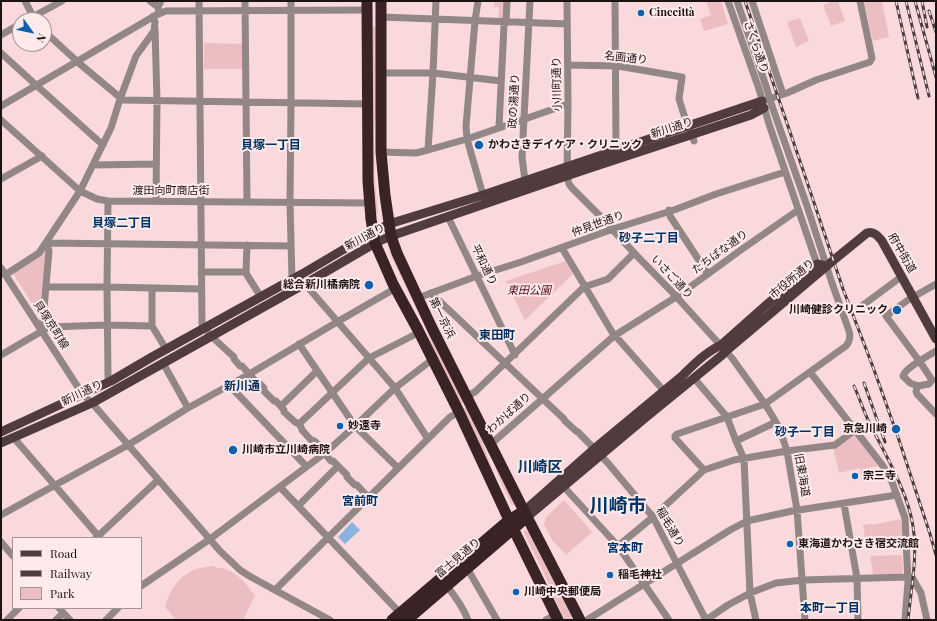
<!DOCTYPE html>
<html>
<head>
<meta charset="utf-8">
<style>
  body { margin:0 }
  #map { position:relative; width:937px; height:621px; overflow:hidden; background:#f9d9db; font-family:"Playfair Display",serif }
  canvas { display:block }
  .frame { position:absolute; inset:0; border:2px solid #1e1314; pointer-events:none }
  .legend { position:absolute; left:12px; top:537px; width:130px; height:72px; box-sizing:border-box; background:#feeaeb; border:1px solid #a49495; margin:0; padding:5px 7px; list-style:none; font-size:12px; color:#1e1314 }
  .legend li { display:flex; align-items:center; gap:8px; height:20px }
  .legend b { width:20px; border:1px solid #a49495 }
  .north { position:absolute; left:12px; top:12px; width:40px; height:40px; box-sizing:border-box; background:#feeaeb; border:1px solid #a49495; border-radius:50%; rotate:123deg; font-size:11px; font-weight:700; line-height:16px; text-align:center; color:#1e1314 }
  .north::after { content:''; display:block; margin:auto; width:14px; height:18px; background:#0c61af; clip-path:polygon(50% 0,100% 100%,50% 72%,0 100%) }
</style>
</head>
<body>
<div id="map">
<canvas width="937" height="621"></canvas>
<div class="frame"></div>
<ul class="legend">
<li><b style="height:5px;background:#513c3d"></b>Road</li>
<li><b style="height:5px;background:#4c3d3e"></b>Railway</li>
<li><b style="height:11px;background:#ecbec1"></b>Park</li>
</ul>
<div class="north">N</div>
</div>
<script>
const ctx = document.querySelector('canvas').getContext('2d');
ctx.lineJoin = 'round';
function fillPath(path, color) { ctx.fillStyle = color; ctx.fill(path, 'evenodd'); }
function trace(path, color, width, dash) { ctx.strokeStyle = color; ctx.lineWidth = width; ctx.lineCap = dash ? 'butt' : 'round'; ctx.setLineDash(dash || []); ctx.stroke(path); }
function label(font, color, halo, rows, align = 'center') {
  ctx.font = font + ' "Playfair Display","Noto Sans JP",serif'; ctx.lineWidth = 4; ctx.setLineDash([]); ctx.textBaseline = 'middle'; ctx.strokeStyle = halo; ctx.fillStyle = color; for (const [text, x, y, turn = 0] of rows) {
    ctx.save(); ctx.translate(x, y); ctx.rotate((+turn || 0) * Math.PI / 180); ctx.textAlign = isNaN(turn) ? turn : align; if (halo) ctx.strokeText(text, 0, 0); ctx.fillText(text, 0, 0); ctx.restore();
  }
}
const green = new Path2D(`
  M495 1H505L504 20H498L499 7H494Z
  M706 1H721L728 24 704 31 700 19 711 15Z
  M833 1H838L845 21 831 26 823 5Z
  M864 1H882L889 37 873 41Z
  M800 18 809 41 796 47 787 22Z
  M372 27H377V103L374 130 375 183 378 213 376 214 373 193Z
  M204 43 244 44 243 69H204Z
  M44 251H46L42 316H40L14 275V273L40 255Z
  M391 251 464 402 460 404 434 351 426 329 389 252Z
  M566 261 573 274 525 320 506 281Z
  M467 407 476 424 496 480 509 506H508L463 409Z
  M854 434 878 466 868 468 869 476 863 477 862 472H861L860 468 839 473 833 447Z
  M490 453 515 504 514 505H513L511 504 500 480Z
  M564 500 592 532 566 555 552 540 544 524 546 517Z
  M900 519 902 527V536L865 538 863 525 872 524 873 525Z
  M527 529 528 530 575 620H565L554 597 547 580 524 533V531Z
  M902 555 903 571 901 575 873 574 870 556Z
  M212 566C217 568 223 568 228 570 240 575 248 586 255 596L243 620H176L165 607C170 589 180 573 200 568 204 567 208 567 212 566Z`);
const water = new Path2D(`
  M352 522 360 530 345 544 338 537Z`);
const minor = new Path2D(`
  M25 1 35 20
  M150 1 158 7
  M199 1 202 324 211 336 234 357V359L240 366H242L258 384H260L264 388V391L274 401H276L284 410V412L295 422 299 424 301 427 302 430 311 440C314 440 318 443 318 446L331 461H333L347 475V477L355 485H357L368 497
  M245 1 247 202
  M291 1V103L290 203 292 280
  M478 1 475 21 466 126 467 139 483 195
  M567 1 568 104 567 176 569 184 573 189 599 215 637 256 673 293 732 358 765 404 776 422 781 433 787 451 797 510 805 620
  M615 1 616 144 618 150
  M728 1 759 89 769 124 817 264
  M752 1 783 94
  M159 14 158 7 161 1
  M381 17 567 24
  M27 20 62 1
  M155 29 157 101 156 201
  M44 31 80 64 123 100 367 104
  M1 35 20 24
  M1 53 36 85 103 145
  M568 65 618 66 682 77 679 99 685 118 694 141
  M381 73H433L501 81
  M766 100 787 93 816 80 870 62 872 58 860 1
  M1 106 156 15 166 11 367 10
  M1 120 80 191 97 199 108 201 369 203
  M499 127 504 25 506 22 507 1
  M428 150 433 73 436 1
  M381 152 416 153 428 150 467 139 568 104
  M93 165 156 164
  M1 179 42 156
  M525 181 522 157 530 1
  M108 201 107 287 108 377 111 381
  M669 210 670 216 708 274
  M448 217 515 355
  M247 245 246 272 247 275 261 297
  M562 248 612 332 664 391
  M1 268 83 395 92 403 220 551 240 570 251 577 330 620
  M201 272H246
  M5 275 39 253 80 191 111 128 120 99 136 56 154 31 155 22 153 16
  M305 284 395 388 428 439
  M936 284 908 300 886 316 920 362 932 380 929 384 918 386 910 383 903 376C905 368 928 356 936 351
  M46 287H107L201 289
  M152 288V326L166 349
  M431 293 564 419 565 421 576 431 578 432 607 462 653 517 706 620
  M418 298 477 276 521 262 613 229 674 210 716 194 785 172
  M859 308 901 277
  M39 327 42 323 43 320 49 251 46 243 291 246
  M299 344 355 426 398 468
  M1 355 49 327 107 325 152 326
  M163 363 188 408
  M810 372 883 466 892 482 905 518 908 582 905 620
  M694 378 727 417 736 441 744 459 750 593 756 620
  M229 385 306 466
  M918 386 916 391 917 394 936 414
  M467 397 476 391 584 287 608 279 634 253
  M281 406 317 371
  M299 424 369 358 420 332
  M14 438 100 538
  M736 441 776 422
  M491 444 499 437 614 336 676 297 708 274 738 252 798 210
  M704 470 675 438V436L677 434 765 404 846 346C850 341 851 337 849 331L832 283 807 206 772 106 766 86 737 1
  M280 487 400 613
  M564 487 618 546 669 620
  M844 504 857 578 858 620
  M298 506 338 466
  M1 515 128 445 188 408 246 376 337 322 396 288
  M96 538 158 480
  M1 542 13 556
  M618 546 653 517 704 470 734 460 787 451 835 445 855 430
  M467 568 497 620
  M446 585C455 596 463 607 468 620
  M141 586 210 539 254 506 325 453 355 426 395 388 433 359
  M275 590 450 417 459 412
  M59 608 70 620
  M7 620 19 608
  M56 620 63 613
  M106 620 118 608
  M546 620 556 615
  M587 620 730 530 747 521 792 511 897 495
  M706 620 728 605 750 593 776 583 803 580 907 577H912L921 593 927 620`);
const major = new Path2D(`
  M1 432 111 381 152 357 302 274 373 232 389 224 483 195 762 101
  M1 443 92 403 310 281 375 243 391 236 581 171 736 120 751 115 764 108
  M524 511 594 449 682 376C694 364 706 352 721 345L765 306 812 267 817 264 826 266
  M527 517 645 418 721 356 726 351 835 259 867 233C874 231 878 236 882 241L936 339`);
const highway = new Path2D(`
  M367 1 368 181 371 219 375 243 393 284 418 330 459 412 509 520 558 620
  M381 1V152L385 195 391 236 397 253 431 326 524 511 580 620
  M392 620 509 520 524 511
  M407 620 527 517`);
const rail = new Path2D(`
  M745 1 802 167 843 289 873 367 898 437 930 534 936 555
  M896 1 918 98
  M906 1 929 96
  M915 1 936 77
  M922 1 927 27
  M929 11 936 32
  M864 383 885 442
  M854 386C859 397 863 409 868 420 884 453 907 489 913 526 918 555 911 590 908 620`);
const markers = [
  [641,13,4,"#0c61af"],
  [479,145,5,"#0c61af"],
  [369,285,5,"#0c61af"],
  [897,310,5,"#0c61af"],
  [340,426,4,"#0c61af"],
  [896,429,5,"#0c61af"],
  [233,450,5,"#0c61af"],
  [855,476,4,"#0c61af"],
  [790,544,4,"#0c61af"],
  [610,575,4,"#0c61af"],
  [516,592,4,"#0c61af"]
];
const poiNames = [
  ["Cinecittà",649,13],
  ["かわさきデイケア・クリニック",488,145],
  ["総合新川橘病院",360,285,"right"],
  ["川崎健診クリニック",888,310,"right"],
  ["妙遠寺",348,426],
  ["京急川崎",887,429,"right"],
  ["川崎市立川崎病院",242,450],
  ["宗三寺",863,476],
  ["東海道かわさき宿交流館",798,544],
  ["稲毛神社",618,575],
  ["川崎中央郵便局",524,592]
];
const streetNames = [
  ["さくら通り",756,47,71],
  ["名画通り",626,58,6],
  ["小川町通り",557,84,-91],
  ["政の湯通り",514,101,-87],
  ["新川通り",672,128,-18],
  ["渡田向町商店街",171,191],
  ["仲見世通り",598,224,-20],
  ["新川通り",365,237,-28],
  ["たちばな通り",720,252,-36],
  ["府中街道",902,253,60],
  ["平和通り",484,265,64],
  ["いさご通り",672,277,47],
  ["市役所通り",792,279,-40],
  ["第一京浜",442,318,64],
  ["貝塚京町線",51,325,57],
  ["新川通り",82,393,-26],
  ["わかば通り",509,413,-42],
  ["旧東海道",802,475,80],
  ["稲毛通り",670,527,60],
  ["富士見通り",458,558,-40]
];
const parkNames = [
  ["東田公園",529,291]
];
const neighbourhoodNames = [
  ["貝塚一丁目",271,145],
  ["貝塚二丁目",122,223],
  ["砂子二丁目",649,238],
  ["東田町",497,335],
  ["新川通",242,386],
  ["砂子一丁目",805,432],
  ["宮前町",360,501],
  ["宮本町",625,548],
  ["本町一丁目",830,608]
];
const districtNames = [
  ["川崎区",540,467]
];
const townNames = [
  ["川崎市",618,506]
];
fillPath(green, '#ecbec1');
fillPath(water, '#8cb2de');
trace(minor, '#938686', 7);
trace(major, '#513c3d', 9);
trace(highway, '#3a2325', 11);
trace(rail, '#4c3d3e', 3);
trace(rail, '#feeaeb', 1.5, [4.5]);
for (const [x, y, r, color] of markers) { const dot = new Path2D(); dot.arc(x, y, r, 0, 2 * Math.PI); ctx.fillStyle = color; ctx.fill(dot); trace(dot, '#feeaeb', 1.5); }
label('bold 11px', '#1e1314', '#feeaeb', poiNames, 'left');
label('11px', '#1e1314', '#feeaeb', streetNames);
label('italic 11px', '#550a1c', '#feeaeb', parkNames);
label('bold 12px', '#003363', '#feeaeb', neighbourhoodNames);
label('bold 15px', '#003363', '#feeaeb', districtNames);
label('bold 19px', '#003363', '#feeaeb', townNames);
</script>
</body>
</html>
